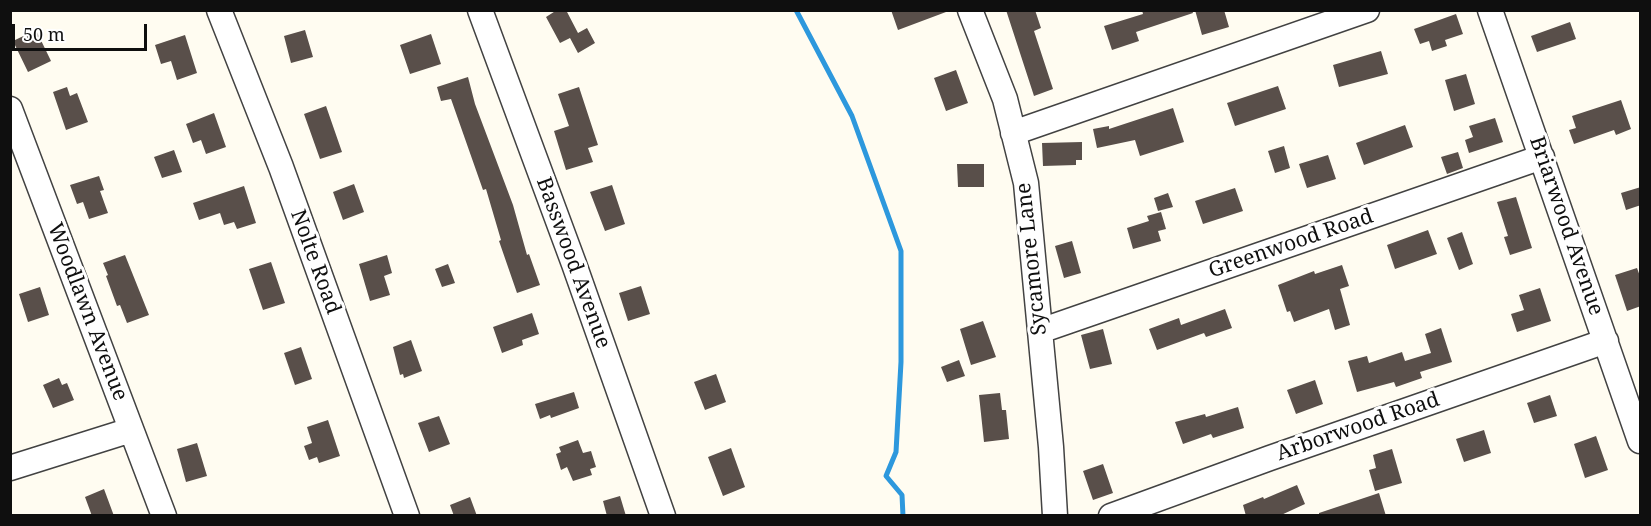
<!DOCTYPE html>
<html>
<head>
<meta charset="utf-8">
<style>
  body { margin:0 }
  #map { position:relative; width:1651px; height:526px; overflow:hidden; background:#fffcf1; font-family:"Noto Serif",serif }
  canvas { display:block }
  .frame { position:absolute; inset:0; border:12px solid #0f0f0f; pointer-events:none }
  .scale { position:absolute; left:12px; top:24px; width:135px; height:27px; box-sizing:border-box; border:3px solid #0f0f0f; border-top:0; padding-left:8px; font-size:18px; line-height:21px; white-space:nowrap; color:#0f0f0f; -webkit-text-stroke:4px #fff; paint-order:stroke }
</style>
</head>
<body>
<div id="map">
<canvas width="1651" height="526"></canvas>
<div class="frame"></div>
<div class="scale">50 m</div>
</div>
<script>
const ctx = document.querySelector('canvas').getContext('2d');
ctx.lineJoin = 'round';
function trace(path, color, width, dash) { ctx.strokeStyle = color; ctx.lineWidth = width; ctx.lineCap = dash ? 'butt' : 'round'; ctx.setLineDash(dash || []); ctx.stroke(path); }
function fillPath(path, color) { ctx.fillStyle = color; ctx.fill(path, 'evenodd'); }
function label(font, color, halo, rows, align = 'center') {
  ctx.font = font + ' "Noto Serif",serif'; ctx.lineWidth = 6; ctx.setLineDash([]); ctx.textBaseline = 'middle'; ctx.strokeStyle = halo; ctx.fillStyle = color; for (const [text, x, y, turn = 0] of rows) {
    ctx.save(); ctx.translate(x, y); ctx.rotate((+turn || 0) * Math.PI / 180); ctx.textAlign = isNaN(turn) ? turn : align; if (halo) ctx.strokeText(text, 0, 0); ctx.fillText(text, 0, 0); ctx.restore();
  }
}
const stream = new Path2D(`
  M796 10 852 116 901 251V362L896 452 886 476 902 495 903 516`);
const building = new Path2D(`
  M557 10H566L578 33 587 28 595 43 578 53 570 38 560 43 546 17Z
  M891 10H945L946 12 898 30Z
  M1006 10H1035L1041 28 1034 31 1053 89 1034 96Z
  M1142 10H1192L1193 13 1136 32 1139 41 1112 50 1104 26 1143 14Z
  M1195 10H1224L1229 27 1202 35Z
  M1456 14 1463 34 1445 40 1447 46 1432 51 1429 41 1420 44 1414 29Z
  M1570 22 1576 39 1537 52 1531 36Z
  M36 30 51 61 28 72 13 41Z
  M305 30 313 57 291 63 284 36Z
  M431 34 441 64 410 74 400 45Z
  M185 35 197 73 177 80 171 61 161 64 155 45Z
  M1381 51 1388 74 1339 87 1333 65Z
  M956 70 968 103 946 111 934 78Z
  M1466 74 1475 104 1454 111 1445 80Z
  M468 77 475 104 513 205 527 255 529 254 540 285 517 293 499 241 501 240 486 189 483 190 451 99 441 101 437 87Z
  M1278 86 1286 109 1235 126 1227 103Z
  M67 87 70 96 77 93 88 122 66 130 53 92Z
  M579 87 598 145 588 148 593 162 566 170 554 131 569 126 558 94Z
  M1621 100 1631 129 1616 135 1614 130 1574 144 1569 130 1576 128 1572 116Z
  M326 106 342 152 320 159 304 114Z
  M1173 108 1184 142 1140 156 1135 140 1097 148 1093 129 1109 126V129Z
  M214 113 226 147 206 154 201 140 193 143 186 124Z
  M1495 118 1503 142 1469 153 1465 140 1473 137 1469 126Z
  M1405 125 1413 147 1364 165 1356 143Z
  M1082 142V160H1076V165L1043 166 1042 143Z
  M1284 146 1290 168 1275 173 1268 151Z
  M174 150 182 172 162 178 154 157Z
  M1458 152 1463 168 1447 174 1441 157Z
  M1328 155 1336 179 1307 188 1299 164Z
  M957 164H984V187H958Z
  M99 176 104 190 100 191 108 213 89 219 83 202 77 204 70 185Z
  M354 184 364 212 343 220 333 192Z
  M612 185 625 224 605 231 590 192Z
  M244 186 256 223 237 229 234 222 224 225 220 213 199 220 193 203Z
  M1641 187V205L1626 210 1621 193Z
  M1235 188 1243 211 1203 224 1195 201Z
  M1168 193 1173 207 1158 211 1154 198Z
  M1516 197 1532 248 1510 255 1504 237 1508 236 1497 202Z
  M1161 212 1166 229 1158 231 1161 241 1133 249 1127 228 1149 221 1147 216Z
  M1428 230 1437 254 1395 269 1387 245Z
  M1462 232 1473 264 1459 270 1447 238Z
  M1072 241 1081 273 1064 278 1055 246Z
  M125 255 149 315 127 323 120 305 117 306 106 276 108 275 103 263Z
  M387 255 392 273 384 276 390 295 370 301 359 264Z
  M271 262 285 303 263 310 249 269Z
  M448 264 455 283 442 287 435 269Z
  M1342 265 1349 286 1340 289 1350 325 1335 330 1329 309 1294 322 1290 311 1287 312 1278 285 1314 271 1315 274Z
  M1637 268 1641 279V306L1627 311 1615 275Z
  M641 286 650 314 628 321 619 293Z
  M40 287 49 315 28 322 19 294Z
  M1540 288 1551 321 1517 332 1511 314 1524 310 1519 295Z
  M1225 309 1232 328 1206 337 1204 333 1157 350 1149 329 1179 318 1181 325Z
  M532 313 539 334 522 340 523 345 502 353 493 327Z
  M983 321 996 357 971 365 960 329Z
  M1441 328 1452 362 1420 372 1422 378 1396 387 1394 382 1357 392 1348 361 1367 356 1369 363 1402 352 1405 361 1431 353 1425 334Z
  M1103 329 1112 364 1090 369 1081 335Z
  M411 340 422 371 404 378 403 374 400 375 393 347Z
  M301 347 312 379 295 385 284 353Z
  M959 360 965 376 947 382 941 367Z
  M716 374 726 402 705 410 694 382Z
  M59 378 62 385 67 383 74 400 53 408 43 385Z
  M1315 380 1323 404 1296 414 1287 390Z
  M574 392 579 408 551 418 550 415 540 419 535 404Z
  M1000 393 1002 410H1006L1009 439 984 442 979 395Z
  M1550 395 1557 416 1534 423 1527 403Z
  M1238 407 1244 428 1213 438 1211 434 1183 444 1175 422 1205 414 1206 417Z
  M439 416 450 444 429 452 418 423Z
  M328 420 340 456 319 463 317 457 309 460 304 446 312 443 307 427Z
  M1484 430 1491 453 1464 462 1456 439Z
  M1596 436 1608 470 1585 478 1574 444Z
  M578 440 583 453 591 451 596 467 590 469 592 475 573 481 567 467 561 470 556 454 561 452 559 447Z
  M197 443 207 476 186 482 177 449Z
  M731 448 745 487 723 496 708 457Z
  M1392 449 1402 483 1375 491 1369 470 1376 468 1373 455Z
  M1103 464 1113 493 1093 500 1083 471Z
  M1297 485 1305 504 1279 516H1246L1243 505 1263 497 1264 499Z
  M104 489 114 516H92L85 497Z
  M1379 493 1386 516H1319V513Z
  M620 496 626 516H607L603 501Z
  M470 497 477 516H454L450 505Z`);
const minor = new Path2D(`
  M219 10 281 167 407 516
  M480 10 574 264 663 516
  M970 10 1005 99 1026 183 1051 447 1055 516
  M1490 10 1640 441
  M10 109 164 516
  M1013 133 1367 10
  M1040 331 1542 157
  M10 468 131 430
  M1111 516 1270 458 1606 341`);
const streetNames = [
  ["Briarwood Avenue",1566,226,71],
  ["Greenwood Road",1291,244,-19],
  ["Sycamore Lane",1032,259,-96],
  ["Nolte Road",315,262,70],
  ["Basswood Avenue",573,263,70],
  ["Woodlawn Avenue",87,312,69],
  ["Arborwood Road",1358,427,-19]
];
trace(stream, '#2d98dd', 5);
fillPath(building, '#594f4a');
trace(minor, '#424242', 27);
trace(minor, '#fff', 24);
label('21px', '#0f0f0f', '#fff', streetNames);
</script>
</body>
</html>
